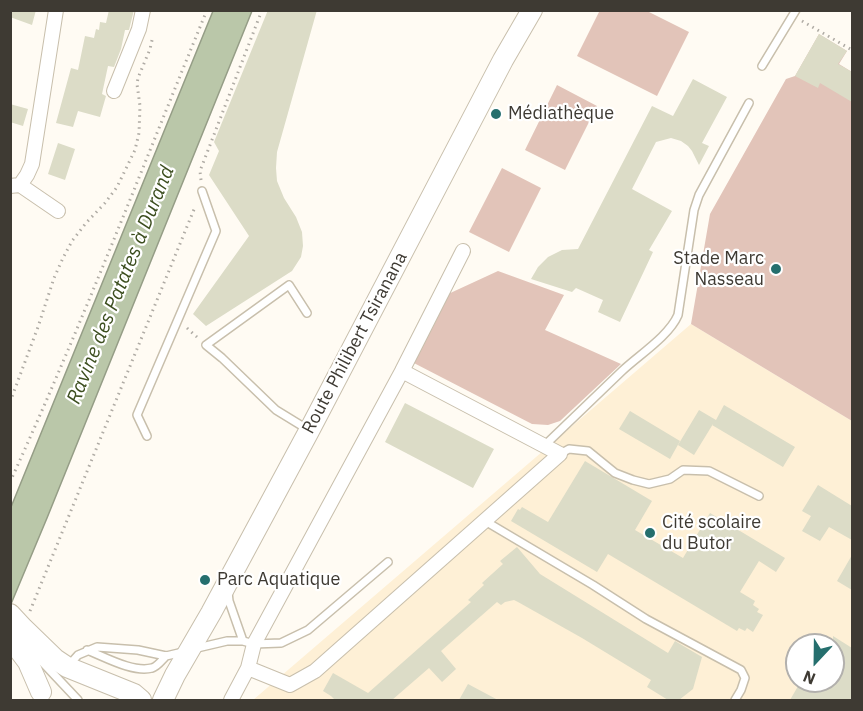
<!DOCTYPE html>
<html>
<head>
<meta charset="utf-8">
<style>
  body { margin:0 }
  #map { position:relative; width:863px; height:711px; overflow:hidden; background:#fffbf3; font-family:"IBM Plex Sans",sans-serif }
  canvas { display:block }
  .frame { position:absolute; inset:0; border:12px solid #3e3a33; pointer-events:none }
  .north { position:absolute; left:785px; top:633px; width:60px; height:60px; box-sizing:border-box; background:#fff; border:2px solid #b2b0ad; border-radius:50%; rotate:202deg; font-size:16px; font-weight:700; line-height:24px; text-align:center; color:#3e3a33 }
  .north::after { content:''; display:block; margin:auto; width:21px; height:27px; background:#256f6e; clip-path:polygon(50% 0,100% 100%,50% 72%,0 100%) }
</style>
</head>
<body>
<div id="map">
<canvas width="863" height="711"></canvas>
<div class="frame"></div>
<div class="north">N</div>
</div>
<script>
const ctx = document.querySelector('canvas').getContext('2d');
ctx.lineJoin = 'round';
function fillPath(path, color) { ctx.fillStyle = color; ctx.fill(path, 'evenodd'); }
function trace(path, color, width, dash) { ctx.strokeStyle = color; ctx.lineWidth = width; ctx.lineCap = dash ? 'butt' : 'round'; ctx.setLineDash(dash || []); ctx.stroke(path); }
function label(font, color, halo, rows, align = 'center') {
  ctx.font = font + ' "IBM Plex Sans",sans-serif'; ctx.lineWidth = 4.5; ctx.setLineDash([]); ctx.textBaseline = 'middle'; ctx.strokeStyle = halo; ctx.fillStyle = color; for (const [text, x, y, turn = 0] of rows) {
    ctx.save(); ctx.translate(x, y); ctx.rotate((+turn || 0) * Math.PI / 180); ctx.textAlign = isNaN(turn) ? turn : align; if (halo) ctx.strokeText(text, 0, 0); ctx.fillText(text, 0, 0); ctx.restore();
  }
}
const built = new Path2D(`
  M691 324 852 421V700H253ZM797 645H833V681H797Z`);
const green = new Path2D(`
  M600 10 647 11 689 32 657 96 577 56Z
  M819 34 847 51 839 64 852 72V421L691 324 710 214 786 79 795 76Z
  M557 85 597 106 565 170 525 150Z
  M502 168 541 188 509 252 469 232Z
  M498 271 564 295 545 330 621 364 560 421 548 425 532 424 410 361 446 295Z`);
const water = new Path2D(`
  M213 11H252L47 518 11 604V507Z`);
const building = new Path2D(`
  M10 10H36L32 25 10 17Z
  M109 10H134L129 30H125L121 49 114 67 108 66 102 94 106 96 100 117 78 111 73 127 56 123 71 68 78 70 85 36 94 38 96 29 99 30 100 22 106 23Z
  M268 10H317L277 152 276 168 277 181 284 198 296 217 302 232 303 246 301 257 292 271 206 326 193 314 249 236 209 175 219 151 214 142Z
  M819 34 847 51 838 64 852 72V102L820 83 818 88 795 76Z
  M693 79 727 97 702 143 709 146 699 165 692 151 688 146 681 141 671 138 656 142 632 189 672 211 649 250 653 252 620 322 598 312 603 300 576 288 572 292 531 279 538 267 548 257 562 250 578 249 652 106 673 116Z
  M10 104 28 109 23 126 10 122Z
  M58 143 75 149 65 180 48 174Z
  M405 403 494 449 473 488 385 442Z
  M724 405 795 447 783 467 712 425 713 424 694 455 678 445 699 410 716 420Z
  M630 411 680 441 670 459 619 429Z
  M585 461 652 501 635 530 683 558 710 513 785 558 776 572 759 561 740 592 755 601 753 605 759 609 757 612 763 615 753 632 747 628 745 631 739 628 737 631 608 554 597 572 511 521 518 509 520 510 522 507 548 522Z
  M818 485 852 506V540L829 527 820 541 802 531 811 516 802 511Z
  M517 547 540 574 668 653 675 641 702 657 693 689 679 700H668L647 687 651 680 582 638 518 602 514 600 505 602 501 605 497 602 441 651 456 669 442 682 429 668 392 700H335L331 696 323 691 333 673 368 693 471 602 468 600 484 585 482 583 503 564 500 561Z
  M852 555V590L837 581Z
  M833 636 852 648V700H790L801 681H833Z
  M468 684 498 700H459Z`);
const path = new Path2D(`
  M802 21 852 50
  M201 180 200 171 262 10
  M187 328 197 337
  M10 402 38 327 54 278 63 258 72 241 86 223 105 203 117 187 135 150 139 133 140 106 137 84 138 78 150 49 153 36
  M10 482C81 327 142 168 207 10
  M30 611 195 207`);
const lane = new Path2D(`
  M762 66 796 10
  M307 429 276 410 222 358 206 345 289 285 307 313
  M147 436 137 415 216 231 202 191
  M544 446C570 421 596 396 622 371 639 355 669 336 678 315L694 210 699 195 749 103
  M560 454 569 449 588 451 615 473 633 480 649 484 670 479 683 470 709 471 759 496
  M485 521 593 585 646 619 741 670 745 678 741 690 735 700
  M228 592 229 601 243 641
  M29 648 78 700
  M193 649 227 641H243L254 644 281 643 308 630 388 562
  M87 650C105 657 133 673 152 668 157 667 162 660 166 656
  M69 665 78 655 97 647 138 650 166 656 183 652`);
const street = new Path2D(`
  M114 91 139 29 143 10
  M20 185 58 211
  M10 186 20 185 27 175 32 164 56 10
  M248 668 290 685 315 671 560 454 402 371
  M231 700 248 668 254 644 402 371 463 251`);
const secondary = new Path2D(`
  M10 614 23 628 55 659 67 667 134 694 141 700
  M10 638 28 662 41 692
  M163 700 175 675 211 613 309 431 503 60 532 10`);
const markers = [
  [496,114,6,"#256f6e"],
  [776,269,6,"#256f6e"],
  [650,533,6,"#256f6e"],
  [205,580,6,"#256f6e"]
];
const poiNames = [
  ["Médiathèque",508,114],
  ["Stade Marc",764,259,"right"],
  ["Nasseau",764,280,"right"],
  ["Cité scolaire",662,523],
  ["du Butor",662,544],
  ["Parc Aquatique",217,580]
];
const streetNames = [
  ["Route Philibert Tsiranana",355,343,-62]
];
const waterNames = [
  ["Ravine des Patates à Durand",121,285,-68]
];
fillPath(built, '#fef0d6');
fillPath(green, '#e2c4b9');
fillPath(water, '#bac7a9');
trace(water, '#959d86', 1.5);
fillPath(building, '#dcdcc7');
trace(lane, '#c8bfac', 10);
trace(street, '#c8bfac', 16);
trace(secondary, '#c8bfac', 22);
trace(path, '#afaba4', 3, [1.5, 4.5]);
trace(lane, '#fff', 7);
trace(street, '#fff', 14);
trace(secondary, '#fff', 20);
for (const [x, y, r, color] of markers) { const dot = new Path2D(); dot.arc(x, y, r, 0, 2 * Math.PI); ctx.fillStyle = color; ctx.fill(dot); trace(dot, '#fff', 2); }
label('18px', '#3e3a33', '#fff', poiNames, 'left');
label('18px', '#3e3a33', '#fff', streetNames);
label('italic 20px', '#3c4e1f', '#fff', waterNames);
</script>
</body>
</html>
